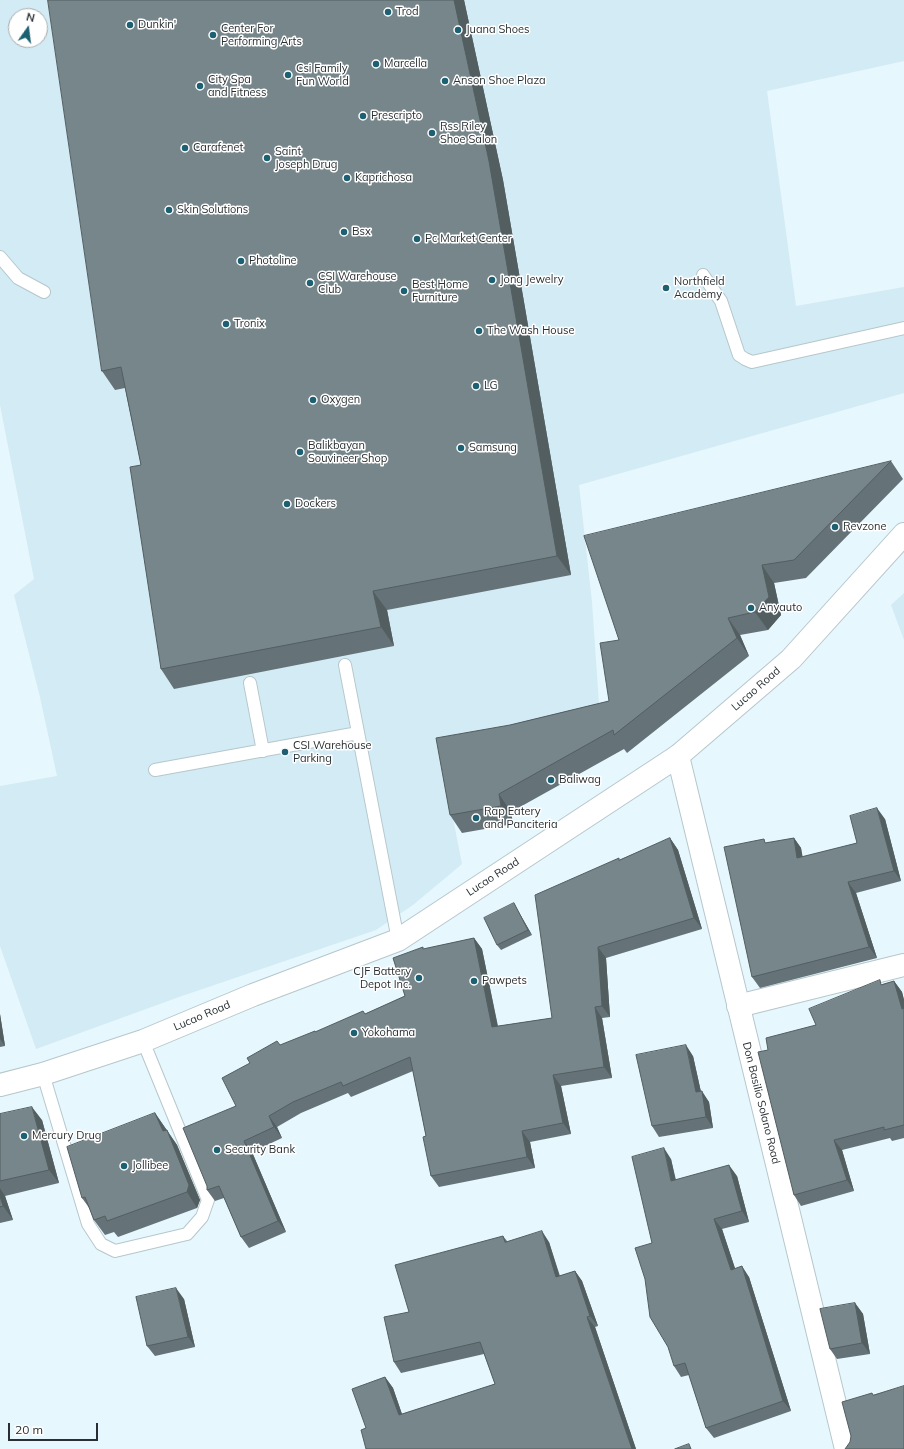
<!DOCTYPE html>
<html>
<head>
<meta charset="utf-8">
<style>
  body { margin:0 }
  #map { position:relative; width:904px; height:1449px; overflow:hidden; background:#e6f7fd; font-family:Mulish,sans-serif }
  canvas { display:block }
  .north { position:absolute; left:8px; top:8px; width:40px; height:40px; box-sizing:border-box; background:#fff; border:1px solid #a9abad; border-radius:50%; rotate:14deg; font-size:11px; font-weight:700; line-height:16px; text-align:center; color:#282e31 }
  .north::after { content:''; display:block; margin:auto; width:14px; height:18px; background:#1c6072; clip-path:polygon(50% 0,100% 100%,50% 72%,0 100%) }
  .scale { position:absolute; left:8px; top:1423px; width:90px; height:18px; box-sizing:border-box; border:2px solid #282e31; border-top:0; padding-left:5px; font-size:12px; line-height:14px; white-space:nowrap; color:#282e31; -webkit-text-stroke:3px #fff; paint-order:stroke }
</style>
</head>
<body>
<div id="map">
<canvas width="904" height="1449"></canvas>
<div class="north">N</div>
<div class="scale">20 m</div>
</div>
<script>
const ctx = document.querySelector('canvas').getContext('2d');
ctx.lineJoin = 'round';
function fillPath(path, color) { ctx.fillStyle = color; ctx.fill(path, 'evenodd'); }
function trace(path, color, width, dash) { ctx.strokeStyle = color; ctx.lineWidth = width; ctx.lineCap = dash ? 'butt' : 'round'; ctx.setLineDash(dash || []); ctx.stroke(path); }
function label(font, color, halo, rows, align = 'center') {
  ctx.font = font + ' Mulish,sans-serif'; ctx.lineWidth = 3; ctx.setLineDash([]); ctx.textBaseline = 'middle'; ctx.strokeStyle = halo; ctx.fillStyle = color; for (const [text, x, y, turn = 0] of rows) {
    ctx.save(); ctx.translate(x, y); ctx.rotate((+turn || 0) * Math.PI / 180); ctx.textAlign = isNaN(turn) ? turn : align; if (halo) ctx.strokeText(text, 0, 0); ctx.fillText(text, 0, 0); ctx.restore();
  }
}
const built = new Path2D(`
  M0 0H904V61L767 91 796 306 904 287V393L579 485 592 602 600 719 440 753 462 864 413 905 376 930 179 997 36 1049 0 946V786L57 776 40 697 14 595 34 579 0 405ZM16 16H40V40H16Z
  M904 593V640L891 605Z`);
const service = new Path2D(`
  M0 257 18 278 44 292
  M703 275 721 301 739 355 745 359 752 362 904 328
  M345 665 398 940
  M250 683 263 751
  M155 770 358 733
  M43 1074 88 1224 101 1244 115 1251 187 1234 202 1217 208 1200 143 1041`);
const minor = new Path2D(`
  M678 756 846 1449
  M738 1006 904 965`);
const trunk = new Path2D(`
  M0 1085 43 1074 143 1041 253 995 398 940 678 756 791 659 904 534`);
const wall = new Path2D(`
  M48 0H464L503 180 571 575 387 610 394 646 174 689 161 669 141 465 125 388 115 390 102 371Z
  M891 461 903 479 806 578 774 583 781 615 768 630 740 635 749 656 627 753 624 749 511 812 513 824 462 833 450 815 510 725 609 701 619 640Z
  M885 819 901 881 856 893 877 958 760 988 752 977 767 843 794 838 801 848 802 857 857 843Z
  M670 838 678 850 702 929 606 958 610 1017 602 1018 612 1078 561 1086 571 1134 530 1142 535 1168 439 1187 431 1176 426 1136 413 1071 351 1097 348 1093 301 1113 277 1127 282 1138 252 1152 286 1232 249 1248 241 1237 224 1198 215 1201 207 1190 250 1063 281 1045 365 1014 405 996 424 949 474 938 482 949 498 1026 552 1018 620 860Z
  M514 903 517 909 532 935 501 950 497 945Z
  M894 981 902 992 904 1000V1138L892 1141 890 1138 842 1150 854 1191 801 1206 794 1195 768 1050 816 1025 883 984Z
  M0 1014 5 1046 0 1047Z
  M693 1056 701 1092 709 1102 713 1128 659 1137 652 1126Z
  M155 1113 177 1145 200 1200 197 1208 118 1237 114 1232 105 1235 94 1220 90 1209 82 1198Z
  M0 1114 42 1120 59 1183 5 1196 13 1220 0 1223Z
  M671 1159 676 1180 737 1176 749 1222 722 1229 735 1269 749 1277 791 1411 714 1438 706 1428 689 1375 681 1377 674 1366Z
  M503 1236 507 1241 549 1242 560 1276 575 1271 582 1281 598 1326 595 1327 636 1449 366 1428 385 1377 393 1388 402 1414 495 1384 484 1354 401 1373 394 1362 409 1312Z
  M184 1299 195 1347 155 1356 147 1346Z
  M855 1303 863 1314 870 1354 837 1359 830 1349Z`);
const shadedWall = new Path2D(`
  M454 0H464L503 180 571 575 557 556Z
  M762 565 774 583 781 615 768 630 755 612Z
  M373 591 387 610 394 646 381 627Z
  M728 618 740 635 749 656 737 638Z
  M499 794 511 812 513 824 501 806Z
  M877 808 885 819 901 881 894 871Z
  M670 838 678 850 702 929 694 918Z
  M794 838 801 848 805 869 797 858Z
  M848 882 856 893 877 958 869 947Z
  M514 903 517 909 532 935 528 930Z
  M474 938 482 949 500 1038 492 1027Z
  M598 947 606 958 610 1017 602 1006Z
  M894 981 902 992 904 1000V1011L902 1009Z
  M595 1007 602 1018 612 1078 604 1067Z
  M0 1014 5 1046 0 1039Z
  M686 1045 693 1056 703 1101 702 1091 709 1102 713 1128 706 1117 696 1092Z
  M553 1075 561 1086 571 1134 563 1123Z
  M32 1107 42 1120 59 1183 49 1170Z
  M155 1113 177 1145 200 1200 197 1208 187 1192Z
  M269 1116 277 1127 282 1138 274 1127Z
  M522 1131 530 1142 535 1168 527 1157Z
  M834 1140 842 1150 854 1191 847 1180Z
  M244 1141 252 1152 286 1232 278 1221Z
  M664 1148 671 1159 678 1192 671 1181Z
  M729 1165 737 1176 749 1222 742 1211Z
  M0 1188 5 1196 13 1220 3 1206 0 1196Z
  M714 1219 722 1229 739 1280 731 1270Z
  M542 1231 549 1242 563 1288 556 1277Z
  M742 1266 749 1277 791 1411 783 1401Z
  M575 1271 582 1281 598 1326 590 1316Z
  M176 1288 184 1299 195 1347 188 1337Z
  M855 1303 863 1314 870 1354 862 1343Z
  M587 1317 595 1327 636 1449H632Z
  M385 1377 393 1388 406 1426 399 1415Z`);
const building = new Path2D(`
  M48 0H454L489 161 557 556 373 591 381 627 161 669 130 467 141 465 121 367 102 371Z
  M891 461 794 560 762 565 769 597 755 612 728 618 737 638 614 735 613 730 499 794 501 806 450 815 436 738 510 725 609 701 600 643 619 640 584 536Z
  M877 808 894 871 848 882 869 947 752 977 724 847 764 839 765 843 794 838 797 858 857 843 850 816Z
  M670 838 694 918 598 947 602 1006 595 1007 604 1067 553 1075 563 1123 522 1131 527 1157 431 1176 423 1137 426 1136 410 1057 343 1086 341 1082 293 1102 269 1116 274 1127 244 1141 278 1221 241 1237 219 1186 207 1190V1186L183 1128 236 1106 222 1078 250 1063 247 1058 277 1041 280 1045 315 1031V1032L363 1011 365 1014 405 996 393 958 423 947V949L474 938 492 1027 552 1018 535 895 619 858V860Z
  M514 903 528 930 497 945 484 918Z
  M880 980 881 985 894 981 902 1009 904 1008V1125L884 1130V1127L834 1140 847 1180 794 1195 758 1052 768 1050 766 1038 816 1025 809 1009Z
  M686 1045 696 1092 702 1091 706 1117 652 1126 636 1055Z
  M32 1107 49 1170 0 1181V1114Z
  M155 1113 163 1131 167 1130 189 1185 187 1192 107 1221 105 1216 94 1220 85 1197 82 1198 67 1147Z
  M664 1148 671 1181 729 1165 742 1211 714 1219 731 1270 742 1266 783 1401 706 1428 685 1363 674 1366 668 1347 650 1317 645 1279 635 1248 652 1243 632 1157Z
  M0 1196 3 1206 0 1207Z
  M542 1231 556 1277 575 1271 590 1316 587 1317 632 1449H366L361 1430 366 1428 352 1389 385 1377 399 1415 495 1384 480 1342 394 1362 384 1317 409 1312 395 1265 503 1236 505 1242Z
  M176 1288 188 1337 147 1346 136 1297Z
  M855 1303 862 1343 830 1349 820 1309Z
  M904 1386V1449H845L850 1442 851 1436 842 1402 872 1393 873 1395Z
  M689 1444 691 1449H675Z`);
const markers = [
  [388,12,4,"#1c6072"],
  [130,25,4,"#1c6072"],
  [458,30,4,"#1c6072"],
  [213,35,4,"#1c6072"],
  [376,64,4,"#1c6072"],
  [288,75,4,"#1c6072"],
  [445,81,4,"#1c6072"],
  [200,86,4,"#1c6072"],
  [363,116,4,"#1c6072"],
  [432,133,4,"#1c6072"],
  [185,148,4,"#1c6072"],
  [267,158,4,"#1c6072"],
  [347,178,4,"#1c6072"],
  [169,210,4,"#1c6072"],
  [344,232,4,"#1c6072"],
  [417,239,4,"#1c6072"],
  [241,261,4,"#1c6072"],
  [492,280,4,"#1c6072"],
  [310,283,4,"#1c6072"],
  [666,288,4,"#1c6072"],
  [404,291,4,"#1c6072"],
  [226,324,4,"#1c6072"],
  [479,331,4,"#1c6072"],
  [476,386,4,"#1c6072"],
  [313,400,4,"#1c6072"],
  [461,448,4,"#1c6072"],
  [300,452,4,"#1c6072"],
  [287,504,4,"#1c6072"],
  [835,527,4,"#1c6072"],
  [751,608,4,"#1c6072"],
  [285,752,4,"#1c6072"],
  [551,780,4,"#1c6072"],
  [476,818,4,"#1c6072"],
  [419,978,4,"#1c6072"],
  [474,981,4,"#1c6072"],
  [354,1033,4,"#1c6072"],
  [24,1136,4,"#1c6072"],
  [217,1150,4,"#1c6072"],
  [124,1166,4,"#1c6072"]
];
const poiNames = [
  ["Trod",396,12],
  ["Dunkin'",138,25],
  ["Center For",221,29],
  ["Performing Arts",221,42],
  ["Juana Shoes",466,30],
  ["Marcella",384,64],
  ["Csi Family",296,69],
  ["Fun World",296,82],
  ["City Spa",208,80],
  ["and Fitness",208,93],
  ["Anson Shoe Plaza",453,81],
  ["Prescripto",371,116],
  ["Rss Riley",440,127],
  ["Shoe Salon",440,140],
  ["Carafenet",193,148],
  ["Saint",275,152],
  ["Joseph Drug",275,165],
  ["Kaprichosa",355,178],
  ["Skin Solutions",177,210],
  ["Bsx",352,232],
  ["Pc Market Center",425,239],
  ["Photoline",249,261],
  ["CSI Warehouse",318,277],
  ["Club",318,290],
  ["Jong Jewelry",500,280],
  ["Northfield",674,282],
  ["Academy",674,295],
  ["Best Home",412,285],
  ["Furniture",412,298],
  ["Tronix",234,324],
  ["The Wash House",487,331],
  ["LG",484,386],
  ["Oxygen",321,400],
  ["Balikbayan",308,446],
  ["Souvineer Shop",308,459],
  ["Samsung",469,448],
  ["Dockers",295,504],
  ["Revzone",843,527],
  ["Anyauto",759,608],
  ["CSI Warehouse",293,746],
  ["Parking",293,759],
  ["Baliwag",559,780],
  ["Rap Eatery",484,812],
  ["and Panciteria",484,825],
  ["CJF Battery",411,972,"right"],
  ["Depot Inc.",411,985,"right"],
  ["Pawpets",482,981],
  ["Yokohama",362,1033],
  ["Mercury Drug",32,1136],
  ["Security Bank",225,1150],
  ["Jollibee",132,1166]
];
const streetNames = [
  ["Lucao Road",756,689,-41],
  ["Lucao Road",493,877,-33],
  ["Lucao Road",202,1016,-23],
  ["Don Basilio Solano Road",761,1103,76]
];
fillPath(built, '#d2ebf4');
trace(service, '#b6c7cc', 14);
trace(minor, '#b6c7cc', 24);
trace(trunk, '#b6c7cc', 24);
trace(service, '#fff', 12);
trace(minor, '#fff', 22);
trace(trunk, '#fff', 22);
fillPath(wall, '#657378');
fillPath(shadedWall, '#535e61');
fillPath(building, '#76868b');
trace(building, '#535e61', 1);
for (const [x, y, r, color] of markers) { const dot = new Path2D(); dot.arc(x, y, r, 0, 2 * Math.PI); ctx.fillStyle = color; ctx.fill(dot); trace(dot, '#fff', 1.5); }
label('11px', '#282e31', '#fff', poiNames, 'left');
label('11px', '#282e31', '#fff', streetNames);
</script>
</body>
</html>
